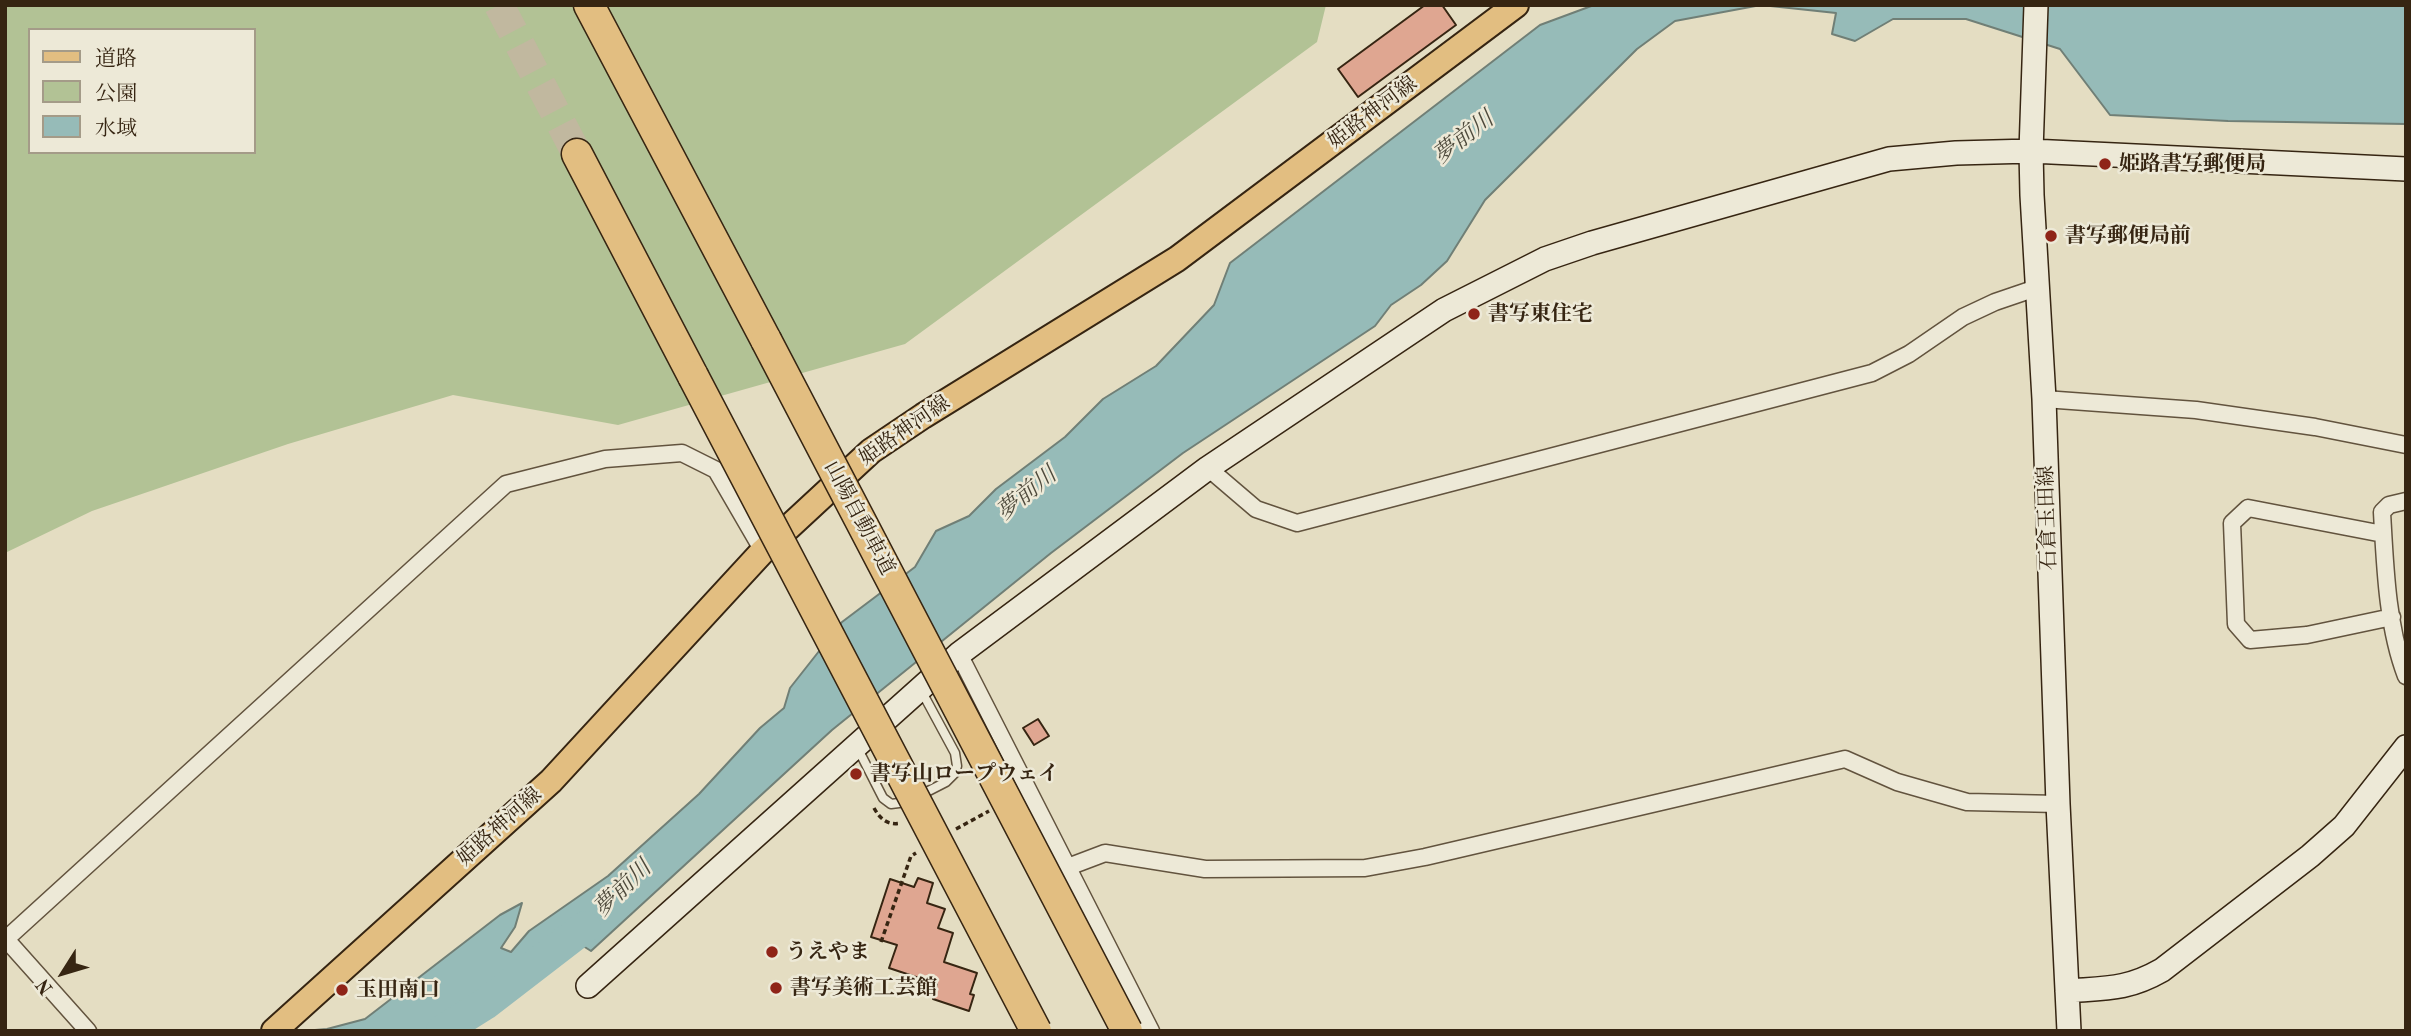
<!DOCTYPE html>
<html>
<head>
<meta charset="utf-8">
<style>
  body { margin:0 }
  #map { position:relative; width:2411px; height:1036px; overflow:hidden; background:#e4ddc2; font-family:"Old Standard TT","Noto Serif JP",serif }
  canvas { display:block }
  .frame { position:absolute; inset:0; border:7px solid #362512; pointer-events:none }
  .legend { position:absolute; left:28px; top:28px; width:228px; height:126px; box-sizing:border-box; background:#ede9d7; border:2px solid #a49b88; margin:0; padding:9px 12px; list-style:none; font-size:21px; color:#362512 }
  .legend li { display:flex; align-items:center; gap:14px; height:35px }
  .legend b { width:35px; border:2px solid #a49b88 }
  .north { position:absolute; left:28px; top:938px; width:70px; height:70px; -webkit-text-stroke:5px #ede9d7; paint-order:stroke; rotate:233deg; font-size:19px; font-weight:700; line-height:28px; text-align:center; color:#362512 }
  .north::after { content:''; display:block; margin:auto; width:24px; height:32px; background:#362512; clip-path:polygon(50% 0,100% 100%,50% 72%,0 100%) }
</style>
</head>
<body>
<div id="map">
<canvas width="2411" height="1036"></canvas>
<div class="frame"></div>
<ul class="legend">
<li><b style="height:9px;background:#e2be81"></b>道路</li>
<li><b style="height:19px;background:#b2c295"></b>公園</li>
<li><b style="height:19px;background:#96bbb8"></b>水域</li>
</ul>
<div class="north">N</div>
</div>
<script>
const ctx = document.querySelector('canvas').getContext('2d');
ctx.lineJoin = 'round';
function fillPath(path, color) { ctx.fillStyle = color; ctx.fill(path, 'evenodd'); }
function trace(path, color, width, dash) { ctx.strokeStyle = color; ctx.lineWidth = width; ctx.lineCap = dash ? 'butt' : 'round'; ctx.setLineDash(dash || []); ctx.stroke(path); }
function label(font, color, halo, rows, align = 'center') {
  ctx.font = font + ' "Old Standard TT","Noto Serif JP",serif'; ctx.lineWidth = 5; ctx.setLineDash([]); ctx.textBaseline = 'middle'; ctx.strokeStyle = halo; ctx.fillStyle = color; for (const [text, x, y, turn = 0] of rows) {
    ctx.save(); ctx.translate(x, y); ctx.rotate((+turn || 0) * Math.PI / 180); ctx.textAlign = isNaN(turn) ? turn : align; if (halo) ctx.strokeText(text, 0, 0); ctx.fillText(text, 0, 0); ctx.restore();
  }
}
const green = new Path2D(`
  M5 5H1326L1317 42 905 344 618 425 453 395 288 444 92 511 5 553ZM30 30H254V152H30Z`);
const water = new Path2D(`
  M1594 5H2406V124L2228 121 2110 115 2060 49 1966 19H1893L1855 41 1832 34 1836 13 1761 5 1675 21 1637 49 1485 200 1447 261 1421 285 1391 305 1375 326 1183 453 1051 553 832 730 591 951 580 944 571 945 542 957 475 1013 472 1031H303L327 1029 365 1019 500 915 522 903 515 927 501 948 511 952 529 931 608 876 699 794 760 728 784 708 790 688 842 622 915 567 936 531 969 516 996 489 1065 437 1103 399 1156 366 1214 305 1230 263 1540 25Z`);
const river = new Path2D(`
  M442 1031 485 1004 585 927`);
const building = new Path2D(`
  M1425 5H1442L1456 25 1358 97 1338 69Z
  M1038 719 1049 736 1034 745 1023 728Z
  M918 878 933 883 927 903 945 909 938 928 953 933 944 962 977 973 970 994 974 995 969 1011 933 999 937 984 889 968 897 945 871 937 890 879 914 887Z`);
const highwayTunnel = new Path2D(`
  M499 5 577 154`);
const path = new Path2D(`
  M874 808C880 819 888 826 901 823
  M956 829 989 811
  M881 942 911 856 916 853`);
const lane = new Path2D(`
  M858 749 883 798 891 804 907 802 946 782 955 773 957 766 955 753 922 692`);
const street = new Path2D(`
  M2044 399 2196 410 2315 427 2406 445
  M1208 468 1256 509 1297 523 1872 373 1909 354 1963 317 1995 302 2039 287
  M2406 501 2389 505 2382 512C2385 565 2387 627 2406 676
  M2383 534 2248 508 2232 523 2236 624 2250 640 2307 635 2392 617
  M959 654 1151 1031
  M1068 867 1105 853 1205 869 1365 868 1425 857 1845 759 1897 782 1967 802 2058 804
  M5 938 88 1031
  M5 940 506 484 605 459 682 453 716 470 763 551`);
const secondary = new Path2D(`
  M2036 5 2031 151 2032 195 2044 399 2058 804 2069 1031
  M588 986 959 654 1208 468 1444 310 1545 259 1592 243 1889 159 1956 153 2031 151 2406 169
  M2067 991C2106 988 2127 990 2162 970L2310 856 2344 826 2406 747`);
const primary = new Path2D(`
  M274 1031 551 781 763 551 871 451 923 416 1177 259 1516 5`);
const highway = new Path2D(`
  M589 5 766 340
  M577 154 693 376`);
const highwayBridge = new Path2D(`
  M766 340 1127 1031
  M693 376 1036 1031`);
const markers = [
  [2105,164,7,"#8f2418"],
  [2051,236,7,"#8f2418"],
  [1474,314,7,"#8f2418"],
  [856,774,7,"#8f2418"],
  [772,952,7,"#8f2418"],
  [776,988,7,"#8f2418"],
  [342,990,7,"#8f2418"]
];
const streetNames = [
  ["姫路神河線",1373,113,-37],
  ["姫路神河線",905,431,-35],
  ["山陽自動車道",859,518,62],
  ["石倉玉田線",2048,518,-92],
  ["姫路神河線",500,827,-42]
];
const poiNames = [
  ["姫路書写郵便局",2119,164],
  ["書写郵便局前",2065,236],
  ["書写東住宅",1488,314],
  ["書写山ロープウェイ",870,774],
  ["うえやま",786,952],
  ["書写美術工芸館",790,988],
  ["玉田南口",356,990]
];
const waterNames = [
  ["夢前川",1464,138,-38],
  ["夢前川",1027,494,-39],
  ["夢前川",623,889,-44]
];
fillPath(green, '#b2c295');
fillPath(water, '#96bbb8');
trace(water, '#707f76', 2);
trace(river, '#96bbb8', 32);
fillPath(building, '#dfa691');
trace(building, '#362512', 2);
trace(highwayTunnel, '#c1b89f', 30, [30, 15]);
trace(lane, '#62533e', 11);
trace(street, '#62533e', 19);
trace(secondary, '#362512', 26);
trace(primary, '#362512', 28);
trace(highway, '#362512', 33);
trace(path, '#362512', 3.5, [5, 3.5]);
trace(lane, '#ede9d7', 8);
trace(street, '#ede9d7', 16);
trace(secondary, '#ede9d7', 23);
trace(primary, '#e2be81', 24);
trace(highway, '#e2be81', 30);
trace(highwayBridge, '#362512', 33, []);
trace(highwayBridge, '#e2be81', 30);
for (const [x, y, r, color] of markers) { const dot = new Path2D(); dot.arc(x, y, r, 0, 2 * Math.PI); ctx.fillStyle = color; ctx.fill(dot); trace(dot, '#ede9d7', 2.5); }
label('21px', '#362512', '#ede9d7', streetNames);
label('bold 21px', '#362512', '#ede9d7', poiNames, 'left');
label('italic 23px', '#4e4a3c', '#ede9d7', waterNames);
</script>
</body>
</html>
